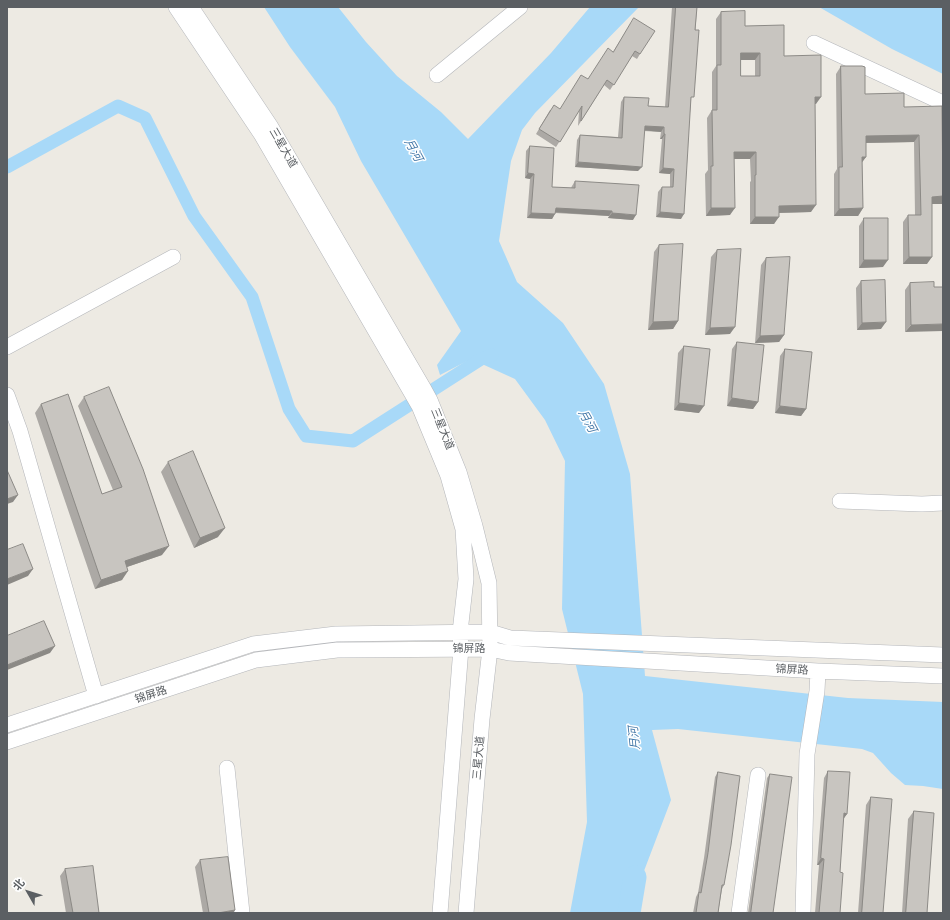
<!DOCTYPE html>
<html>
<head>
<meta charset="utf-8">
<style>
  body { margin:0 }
  #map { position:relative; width:950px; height:920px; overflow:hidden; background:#edeae3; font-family:Manrope,"Noto Sans SC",sans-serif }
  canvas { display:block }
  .frame { position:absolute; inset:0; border:8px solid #5b5f63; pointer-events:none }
  .north { position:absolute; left:8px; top:872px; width:40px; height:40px; -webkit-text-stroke:3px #fff; paint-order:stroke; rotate:309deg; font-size:11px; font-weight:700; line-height:16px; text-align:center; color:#5b5f63 }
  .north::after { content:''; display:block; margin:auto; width:14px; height:18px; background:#5b5f63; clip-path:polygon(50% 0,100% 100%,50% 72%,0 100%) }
</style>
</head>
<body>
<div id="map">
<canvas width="950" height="920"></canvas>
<div class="frame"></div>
<div class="north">北</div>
</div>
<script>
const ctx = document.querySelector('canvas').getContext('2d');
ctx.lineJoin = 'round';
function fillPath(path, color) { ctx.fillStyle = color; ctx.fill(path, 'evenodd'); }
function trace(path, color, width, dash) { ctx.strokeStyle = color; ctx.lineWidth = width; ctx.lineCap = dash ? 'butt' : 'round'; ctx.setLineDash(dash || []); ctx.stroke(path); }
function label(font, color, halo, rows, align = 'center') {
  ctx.font = font + ' Manrope,"Noto Sans SC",sans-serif'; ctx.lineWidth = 3; ctx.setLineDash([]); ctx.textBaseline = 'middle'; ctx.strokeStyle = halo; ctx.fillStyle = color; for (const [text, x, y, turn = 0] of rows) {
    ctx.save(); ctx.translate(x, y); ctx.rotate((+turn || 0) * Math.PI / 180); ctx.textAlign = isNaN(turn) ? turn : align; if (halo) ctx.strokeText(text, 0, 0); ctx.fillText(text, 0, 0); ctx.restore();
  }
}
const water = new Path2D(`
  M264 7H338L366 42 397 76 441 112 468 139 551 53 590 7H639L535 113 522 130 511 161 499 241 517 282 563 323 604 384 630 474 645 676 848 698 943 702V789L923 786 905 785 891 773 873 753 862 749 678 729 652 730 671 800 628 913H570L587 822 583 694 562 609 565 461 545 420 515 379 471 359 440 375 437 365 461 331 361 161 335 107 290 47Z
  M819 7H943V74L892 49Z`);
const canal = new Path2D(`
  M7 167 118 106 145 118 194 216 252 297 289 409 306 436 353 441 481 359 492 355`);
const river = new Path2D(`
  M629 913 635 877`);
const minor = new Path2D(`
  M176 7 261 134 419 406 448 476 463 529 466 579 460 632 461 648 440 913
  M191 7 271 127 424 389 430 400 459 472 475 526 489 583 490 649 482 719 466 913
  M814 43 943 103
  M437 75 520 7
  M7 347 173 257
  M7 395 20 431 96 696
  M840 501 922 504 943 503
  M7 725 253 644 336 634 490 632 510 638 943 655
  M7 742 256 660 337 650 490 649 509 653 818 671 943 676
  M227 768 242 913
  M739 913 758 775
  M803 913 807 754 817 691 818 671`);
const wall = new Path2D(`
  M672 7H697L691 101 681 219 656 217 658 192 662 187H670V174L659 173 662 139H660L661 132 644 131 638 171 575 167 577 140 580 135 618 137 621 102 624 97 648 106 665 107Z
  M721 12 745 26 784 56 816 104H815L811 212 779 213 774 224H750V182L751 181 750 159H734L730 215 706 216 705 174 708 170 707 118 712 110V72L716 66V19ZM741 60H755V76H741Z
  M631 23 640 54 637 59 632 56 610 90 604 85 578 126 579 111 556 147 536 134 550 110 560 109 613 52Z
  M841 66 865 94 904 107 943 131V204H932L927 264H903V222L908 215H915L914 142 866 143V157L862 161 863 208 858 216H834V174L837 169 836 74Z
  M530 146 552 187 571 188 572 186 575 181 633 220 608 218 609 216 555 213 552 219 527 218 530 179 525 178 526 151Z
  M864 218 883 267 859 268V226Z
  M659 245 678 321 673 329 648 330 654 252Z
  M717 250 730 334 705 335 711 257Z
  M766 258 784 335 779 342 755 343 761 265Z
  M861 281 881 329 857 330 856 288Z
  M910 283 934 287H943L905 332V290Z
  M737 342 758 402 753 409 727 406 732 349Z
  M684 346 699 413 674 410 678 353Z
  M785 349 806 409 801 416 775 413 780 356Z
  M84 397 162 555 127 567 122 580 95 589 35 413 41 404 102 494 113 490 78 406Z
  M168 462 218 537 194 548 161 472Z
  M828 771 847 814 843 819 840 872V913H815L819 865H817L824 778Z
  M718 772 724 885 722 889 718 913H693L696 897 698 893 704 858 715 777Z
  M770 774 773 913H748L767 778Z
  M871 797 883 913H858L866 805Z
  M914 811 927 913H902L908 819Z
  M200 860 235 910 233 913H203L195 867Z
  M65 869 99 913H66L60 876Z`);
const shadedWall = new Path2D(`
  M741 53H760L755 60H736Z
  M815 97H821L816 104H810Z
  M645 126 664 127 661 132 641 130Z
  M664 134H665L662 139H660Z
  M919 135 914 142 860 143 866 136Z
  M734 152H756L750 159H729Z
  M862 157H866L861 164Z
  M578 162 642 167 638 171 575 167Z
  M663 168 674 169 670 174 659 173Z
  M528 173 534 174 530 179 525 178Z
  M943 196V204H926L932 197Z
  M816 205 811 212 774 213 779 206Z
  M556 208 612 211 609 216 552 212Z
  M711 208H735L730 215 706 216Z
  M863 208 858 216H834L839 209Z
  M660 212 684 214 681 219 656 217Z
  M531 213 555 214 552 219 527 218Z
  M612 213 636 215 633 220 608 218Z
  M755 217H779L774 224H750Z
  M909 257H932L927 264H903Z
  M864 260H888L883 267 859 268Z
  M678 321 673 329 648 330 653 322Z
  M886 322 881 329 857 330 862 323Z
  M943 324V331L905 332 911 325Z
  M735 327 730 334 705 335 710 328Z
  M784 335 779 342 755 343 760 336Z
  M732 398 758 402 753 409 727 406Z
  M679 403 704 406 699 413 674 410Z
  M780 406 806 409 801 416 775 413Z
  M18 495 13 502 7 504V499Z
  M225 528 218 537 194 548 200 538Z
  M169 546 162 555 118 570 125 561Z
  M33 569 28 576 7 585V579Z
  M128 571 122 580 95 589 101 580Z
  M55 646 50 653 7 670V665Z
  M844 813 847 814 842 821Z
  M821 858 824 859 819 865H817Z
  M235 910 233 913H218Z`);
const building = new Path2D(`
  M676 7H697L695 30H699L694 97H691L684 214 660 212 662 187H673L674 169 663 168 665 134H664V127L645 126 642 167 578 162 580 135 622 138 624 97 649 98 648 106 668 107Z
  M745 11V26L784 25V56L821 55V97H815L816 205 779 206V217H755V175H756V152H734L735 208H711V166H713L712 110H717V65H721V12ZM741 53H760V76H741Z
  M634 18 655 31 640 54 635 51 614 85 607 80 581 121 582 106 560 142 539 129 554 105 560 109 581 75 588 79 608 48 613 52Z
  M841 66H862L865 67V94L904 93V107L942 106 943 196 932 197V257H909L908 215H921L919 135 866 136V157H862L863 208 839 209V167H842Z
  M530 146 554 148 552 187 575 188V181L639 185 636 215 612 213V211L556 208 555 214 531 213 534 174 528 173Z
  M864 218H888V260H864Z
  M683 244 678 321 653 322 659 245Z
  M741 249 735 327 710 328 717 250Z
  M790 257 784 335 760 336 766 258Z
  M885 280 886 322 862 323 861 281Z
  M934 282V287H943V324L911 325 910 283Z
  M737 342 764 345 758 402 732 398Z
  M684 346 710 349 704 406 679 403Z
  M785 349 812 352 806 409 780 406Z
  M109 387 143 469 169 546 125 561 128 571 101 580 41 404 68 394 102 494 122 487 84 397Z
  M193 451 225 528 200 538 168 462Z
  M7 470 18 495 7 499Z
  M23 544 33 569 7 579V550Z
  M44 621 55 646 7 665V636Z
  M828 771 850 772 847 814 844 813 840 872 843 873 840 913H819L824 859 821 858Z
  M718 772 740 776 731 845 724 885H722L718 913H696L699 892 701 893 708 853Z
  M770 774 792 777 773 913H751Z
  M871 797 892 799 883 913H862Z
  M914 811 934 813 927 913H906Z
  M228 857 235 910 218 913H209L200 860Z
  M93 866 99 913H73L65 869Z`);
const streetNames = [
  ["三星大道",283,148,60],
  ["三星大道",442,429,68],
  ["锦屏路",469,649],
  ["锦屏路",792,670,3],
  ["锦屏路",151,695,-18],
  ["三星大道",479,758,-85]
];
const waterNames = [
  ["月河",413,150,61],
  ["月河",587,421,61],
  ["月河",635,738,-96]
];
fillPath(water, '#a8d9f8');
trace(canal, '#a8d9f8', 13);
trace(river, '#a8d9f8', 23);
trace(minor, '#b4b6ba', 16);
trace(minor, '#fff', 15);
fillPath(wall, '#aca9a5');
fillPath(shadedWall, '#8c8a86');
fillPath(building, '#c8c5c0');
trace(building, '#8c8a86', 1);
label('11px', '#5b5f63', '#fff', streetNames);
label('italic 12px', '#467aa9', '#fff', waterNames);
</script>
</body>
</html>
